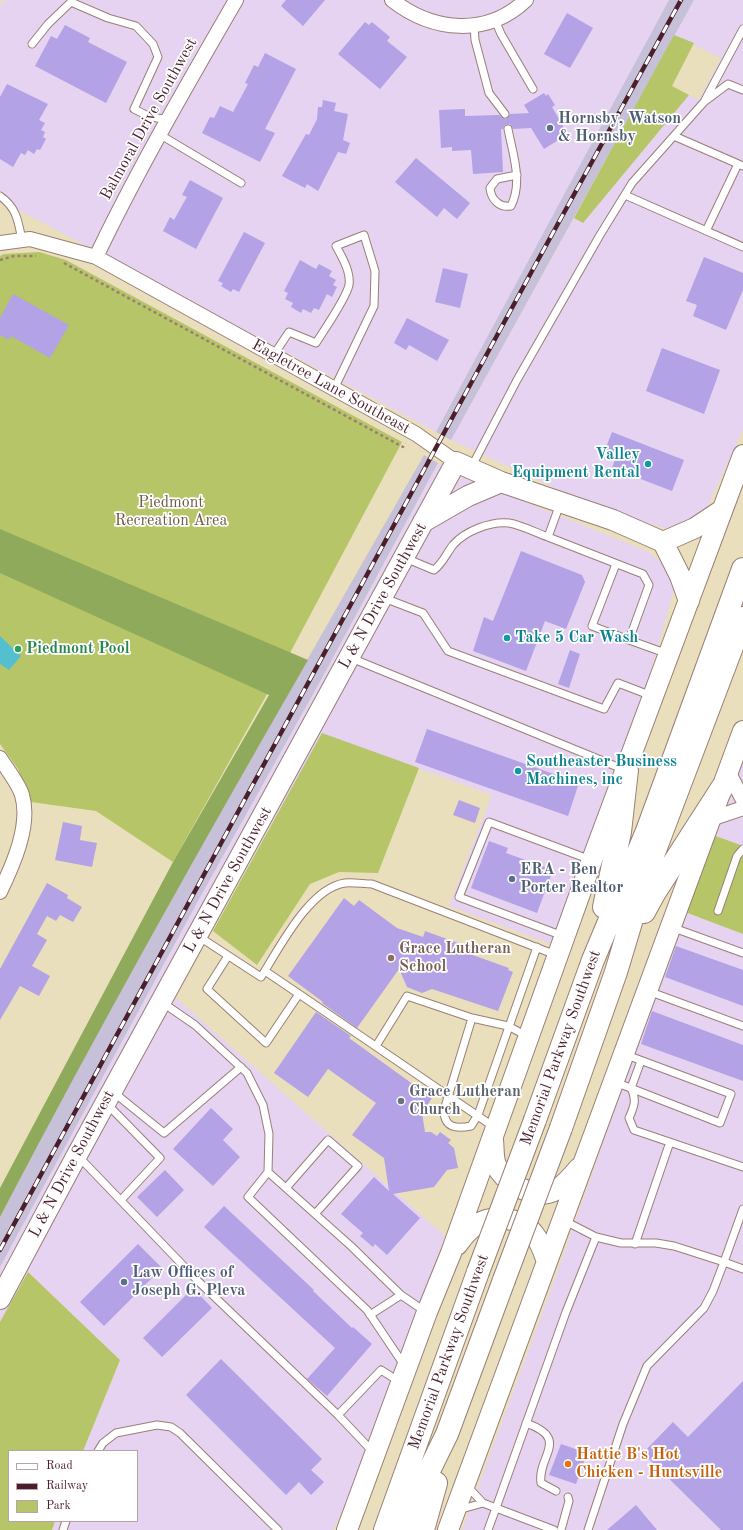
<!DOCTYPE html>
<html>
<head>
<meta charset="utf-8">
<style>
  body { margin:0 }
  #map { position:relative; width:743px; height:1530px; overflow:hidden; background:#eadfbc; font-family:"Old Standard TT",serif }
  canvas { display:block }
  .legend { position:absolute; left:8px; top:1450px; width:130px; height:72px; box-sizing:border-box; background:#fff; border:1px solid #b7a5aa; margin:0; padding:5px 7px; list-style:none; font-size:12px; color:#4a1f2b }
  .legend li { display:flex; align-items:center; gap:8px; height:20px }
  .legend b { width:20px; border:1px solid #b7a5aa }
</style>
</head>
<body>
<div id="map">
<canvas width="743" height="1530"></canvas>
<ul class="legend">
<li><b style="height:5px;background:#fff"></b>Road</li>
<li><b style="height:5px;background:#4a1f2b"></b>Railway</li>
<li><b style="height:11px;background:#b5c567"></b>Park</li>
</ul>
</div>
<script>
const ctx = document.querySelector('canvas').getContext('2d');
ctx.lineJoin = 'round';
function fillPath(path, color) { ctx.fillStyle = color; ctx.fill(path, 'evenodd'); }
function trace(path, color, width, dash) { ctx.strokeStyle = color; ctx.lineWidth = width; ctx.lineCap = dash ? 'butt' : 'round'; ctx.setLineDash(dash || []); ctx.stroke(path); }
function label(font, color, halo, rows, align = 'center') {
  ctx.font = font + ' "Old Standard TT",serif'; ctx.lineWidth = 3.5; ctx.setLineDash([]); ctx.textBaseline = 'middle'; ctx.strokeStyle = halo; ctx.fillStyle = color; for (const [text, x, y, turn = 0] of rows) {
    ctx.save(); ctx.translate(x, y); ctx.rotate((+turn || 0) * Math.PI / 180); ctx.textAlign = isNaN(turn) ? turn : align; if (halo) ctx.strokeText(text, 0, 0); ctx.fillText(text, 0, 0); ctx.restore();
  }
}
const built = new Path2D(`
  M5 0H670L436 432 0 200V6Z
  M694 0H743V430L703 516 692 526 665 528 610 514 451 440 574 218 583 222 689 95 699 100 721 58 674 35Z
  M438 463 530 504 647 551 662 563 675 586 650 674 625 748 551 944 449 906 492 795 322 734 175 997 445 1236 368 1456 333 1530H52L55 1521H137V1451H83L120 1360 28 1272 0 1322V1267L198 901 322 678Z
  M743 757V846L713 835Z
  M685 912 743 934V1530H462L552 1287Z`);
const industrial = new Path2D(`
  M669 0H694L451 440 436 432Z
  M424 455 438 463 322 678 198 901 0 1267V1217L76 1072 185 874Z`);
const green = new Path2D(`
  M674 35 694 43 672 86 689 95 583 223 574 218Z
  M39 252 66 260 402 442 290 653 173 862 96 811 31 802 18 769 0 744V256L4 254Z
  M322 733 419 768 378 873 339 872 310 884 257 965 213 931Z
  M713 835 743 846V934L685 912Z
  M28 1272 120 1360 83 1451H9V1521H55L52 1530H0V1322Z`);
const forest = new Path2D(`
  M0 529 308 660C202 844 98 1029 0 1217V1188L173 862 269 695 0 573Z`);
const water = new Path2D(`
  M0 636 21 656 9 670 0 664Z`);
const building = new Path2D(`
  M286 0H325L303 26 281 6Z
  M567 13 593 28 570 68 544 54Z
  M365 22 369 25 372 22 390 37 387 41 407 57 380 89 338 54Z
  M65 25 90 38 88 42 127 62 106 103 35 66 51 36 57 39Z
  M265 53 296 69 265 129 275 133 260 162 202 133 210 117 214 118 220 106 233 112 248 84 245 83 254 65 258 67Z
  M7 84 48 104 39 120 45 123 41 130 45 132 43 137 46 139 40 150 37 149 34 154 28 150 25 155 21 153 13 167 0 159V97Z
  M544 93 546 96 548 94 555 105 552 107 566 131 558 136 560 139 544 149 531 128 513 129 510 124 505 125 503 129H501L503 172 473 174 471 150 452 151V147L441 148 439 110 465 109V116L499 115 506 119 510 114 529 113 524 105Z
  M323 100 336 103 334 111 348 114 343 140 350 143 346 154 338 152 318 191 307 184 305 188 282 176 306 134 309 135 317 119 318 107H322Z
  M416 158 470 203 457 219 444 208 437 217 395 182Z
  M190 180 223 198 196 249 163 231 170 217 174 220 184 202 187 197 182 195Z
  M244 232 265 243 239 292 233 289 231 292 221 286 223 283 218 281Z
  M704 257 743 273V290L726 330 693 316 697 305 686 301Z
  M300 260 316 269 319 264 332 271 329 276 336 280 333 285 337 287 332 297 327 294 319 310 314 308 311 313 303 309 301 313 291 307 293 303 285 299 288 293 284 291Z
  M443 268 468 274 460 308 435 302Z
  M13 294 69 325 50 358 11 336 9 340 0 335V318Z
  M407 318 449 340 437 361 409 345 406 350 394 343Z
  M662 348 720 370 704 414 646 391Z
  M612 432 684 460 672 491 612 468 617 454 605 450Z
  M521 551 582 575 585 582 566 629 545 621 526 671 473 651 484 617 493 621Z
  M570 650 580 654 569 688 558 684Z
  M427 729 579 783 568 816 415 762Z
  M459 800 480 808 475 823 453 815Z
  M63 822 82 826 80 840 97 843 92 867 55 860Z
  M489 841 508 848 506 853 553 870 537 913 471 888Z
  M47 883 68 895 67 898 82 907 73 922 60 915 56 921 47 916 37 934 47 940 32 966 50 976 39 996 20 986 0 1020V969Z
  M344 898 354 906 359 900 397 928 423 937 425 931 458 943 456 949 509 968 508 970 513 972 498 1011 432 989 422 993 407 987 399 969 357 1028 322 1003 323 1002 288 976Z
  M676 946 743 970V1006L665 977Z
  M652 1011 743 1045V1081L641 1044Z
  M316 1012 351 1036 349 1038 432 1098 422 1113 425 1132H431L437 1136 440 1132 451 1140 448 1143 454 1148 458 1168 447 1170 434 1187 393 1194 420 1218 387 1255 375 1244 373 1247 360 1236 363 1233 341 1214 374 1177 389 1191 384 1158 352 1135 376 1103 328 1069 308 1097 274 1073Z
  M211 1108 233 1129 223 1140 240 1157 213 1186 173 1149Z
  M165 1170 184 1190 157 1217 137 1197Z
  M224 1206 314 1290 313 1291 352 1328 353 1327 372 1344 327 1396 307 1379 335 1348 204 1227Z
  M138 1244 162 1268 104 1326 80 1302Z
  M193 1288 212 1308 162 1357 143 1338Z
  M221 1359 322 1459 311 1470 324 1482 311 1495 299 1482 286 1495 186 1395Z
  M743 1381V1530H721L643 1453 673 1422 688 1437Z
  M561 1444 587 1453 576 1484 549 1475Z
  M636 1505 657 1530H607Z`);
const path = new Path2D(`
  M0 260 14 256H36
  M64 263 403 447 405 443`);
const lane = new Path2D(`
  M495 20 501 34 533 89
  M474 26 475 40 489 93 505 114
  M32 44 48 24 71 2 108 18 136 26 153 44 158 57 134 109 148 116 167 120
  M705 100 743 29
  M508 129C513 155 523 182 511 206 500 208 491 200 490 188L497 179 517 175
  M159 134 241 183
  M674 136 743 166
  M625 195 743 247
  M0 196C17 208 18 221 22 240
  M706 231 738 164
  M273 356 289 332 316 343C324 330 346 299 349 285 351 272 342 257 336 246L364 235 375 271 374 306 334 389
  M471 468 517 380 600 235 632 183 704 102 728 84 743 90
  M560 504 548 537 643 574 649 585 629 640 668 654
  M405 558 434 570C443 563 446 554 453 545 465 531 491 521 509 523 522 525 536 533 548 537
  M616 564 592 626 629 640
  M384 598 423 613 448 651 604 709 618 683 652 696
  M351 658 625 770
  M718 911 737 856 743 849
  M671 927 743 953
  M198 936 261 977C279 949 309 888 345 883 353 882 364 884 372 884L556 955
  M563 936 459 897 489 822 591 860
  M228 956 207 989 266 1043 299 994 265 971
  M648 991 743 1026
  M299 994 494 1127
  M163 1003 195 1025 247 1073 263 1105 269 1134 268 1172 352 1247 401 1295 426 1312
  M472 1018 508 1026 527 1036
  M376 1046 407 996 472 1018 444 1110C444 1128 456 1129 471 1126L478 1115 537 947
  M641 1061 631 1088C637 1100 634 1107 629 1118L634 1130 743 1167
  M615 1082 720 1123 731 1094 624 1054
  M112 1091 164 1133 241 1067
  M107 1104 160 1158 121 1200
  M78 1156 198 1281 338 1415 373 1452
  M268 1172 248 1197 367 1310 404 1365
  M286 1188 328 1140 358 1166 315 1214
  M743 1209 724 1262 743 1269
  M563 1220 596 1237 621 1243H656L674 1246 724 1262 713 1291 704 1308 647 1366 623 1424 588 1530
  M635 1244 670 1142
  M370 1315 401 1295
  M338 1415 381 1370 400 1382
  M526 1423C571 1439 537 1456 541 1483L556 1491
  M98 1451 103 1443 116 1433 157 1425 171 1427 180 1433 278 1530
  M467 1486 483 1503 496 1508 488 1530
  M458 1510 483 1503
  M63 1530 66 1521
  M554 1530 496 1508 566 1312 596 1237
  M561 1530 569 1501 568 1497`);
const street = new Path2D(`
  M392 0C433 32 487 37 526 0
  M0 243 30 239 96 257 416 434 456 462
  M96 257C138 169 187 85 236 0
  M0 758C6 768 19 784 22 795 31 825 13 865 0 892
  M728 771 743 800
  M711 819 743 808`);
const secondary = new Path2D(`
  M423 522 468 496 501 482
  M663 542 695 528 722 510
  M493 1140C494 1148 493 1158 496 1165 504 1182 528 1196 548 1193 561 1190 571 1177 579 1168
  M457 1245C462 1238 468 1230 476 1225 493 1213 522 1218 534 1234 541 1243 544 1253 547 1262
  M0 1299 77 1155 456 462 501 482 613 520 663 542 680 576 689 601
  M347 1530 427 1312 451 1253 592 860 743 455
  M448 1530 743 731`);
const highway = new Path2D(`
  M604 907 620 832 627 770
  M644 912 655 892 722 788
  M535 1120 593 960 647 831 743 569
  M561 1128 616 972 644 879 743 618
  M385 1530 478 1272
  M405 1530 422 1485 447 1434 504 1280
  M423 1530 436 1483`);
const rail = new Path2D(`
  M0 1250 538 260 681 0`);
const highwayBridge = new Path2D(`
  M478 1272 535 1120
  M504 1280 561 1128`);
const markers = [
  [550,128,4,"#5c6f8a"],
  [648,464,4,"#0f9aa8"],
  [507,638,4,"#0f9aa8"],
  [18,649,4,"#2e9e5b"],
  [518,771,4,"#0f9aa8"],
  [512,879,4,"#5c6f8a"],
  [391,958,4,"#8d6e63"],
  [401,1101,4,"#6b7280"],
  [124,1282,4,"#5c6f8a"],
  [568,1464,4,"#e8710a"]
];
const streetNames = [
  ["Balmoral Drive Southwest",149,119,-61],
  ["Eagletree Lane Southeast",331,387,29],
  ["L & N Drive Southwest",383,596,-61],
  ["L & N Drive Southwest",228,880,-61],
  ["Memorial Parkway Southwest",561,1048,-70],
  ["L & N Drive Southwest",72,1164,-62],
  ["Memorial Parkway Southwest",449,1352,-70]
];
const serviceNames = [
  ["Hornsby, Watson",558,119],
  ["& Hornsby",558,137],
  ["ERA - Ben",520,870],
  ["Porter Realtor",520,888],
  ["Law Offices of",132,1273],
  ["Joseph G. Pleva",132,1291]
];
const cultureNames = [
  ["Valley",640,455,"right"],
  ["Equipment Rental",640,473,"right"],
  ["Take 5 Car Wash",515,638],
  ["Southeaster Business",526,762],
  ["Machines, inc",526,780]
];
const parkNames = [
  ["Piedmont",171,503],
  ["Recreation Area",171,521]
];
const leisureNames = [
  ["Piedmont Pool",26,649]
];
const educationNames = [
  ["Grace Lutheran",399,949],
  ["School",399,967]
];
const worshipNames = [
  ["Grace Lutheran",409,1092],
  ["Church",409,1110]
];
const foodNames = [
  ["Hattie B's Hot",576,1455],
  ["Chicken - Huntsville",576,1473]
];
fillPath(built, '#e5d3f1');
fillPath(industrial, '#c7c0d9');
fillPath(green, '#b5c567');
fillPath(forest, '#90aa5c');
fillPath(water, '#54c0cf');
fillPath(building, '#b3a2e5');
trace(lane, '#9a7f74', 9);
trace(street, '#9a7f74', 16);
trace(secondary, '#9a7f74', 22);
trace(highway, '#9a7f74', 24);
trace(path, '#9a7f74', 2.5, [3, 3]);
trace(lane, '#fff', 7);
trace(street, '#fff', 14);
trace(secondary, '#fff', 20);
trace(highway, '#fff', 22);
trace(rail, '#4a1f2b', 4.5);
trace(rail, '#fff', 3, [9]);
trace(highwayBridge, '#9a7f74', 24, []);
trace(highwayBridge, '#fff', 22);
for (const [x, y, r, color] of markers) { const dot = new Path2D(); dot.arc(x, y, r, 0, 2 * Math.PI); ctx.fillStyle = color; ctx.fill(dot); trace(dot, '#fff', 1.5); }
label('16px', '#4a1f2b', '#fff', streetNames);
label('bold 16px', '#4e5e75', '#fff', serviceNames, 'left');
label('bold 16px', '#0d838f', '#fff', cultureNames, 'left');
label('16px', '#6f5940', '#fff', parkNames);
label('bold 16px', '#27864d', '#fff', leisureNames, 'left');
label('bold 16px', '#785e54', '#fff', educationNames, 'left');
label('bold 16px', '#5b616d', '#fff', worshipNames, 'left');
label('bold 16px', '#c56008', '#fff', foodNames, 'left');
</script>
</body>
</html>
